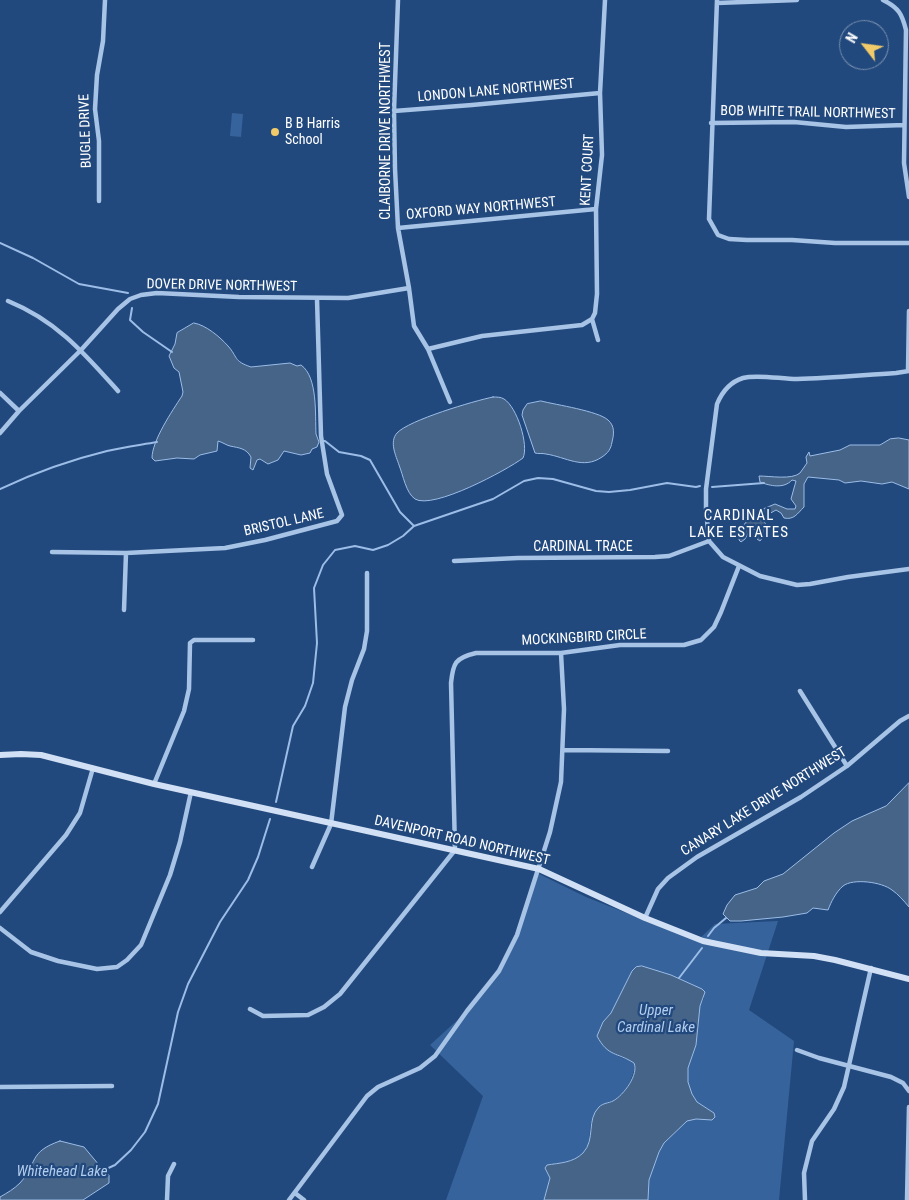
<!DOCTYPE html>
<html>
<head>
<meta charset="utf-8">
<style>
  body { margin:0 }
  #map { position:relative; width:909px; height:1200px; overflow:hidden; background:#22497d; font-family:"Roboto Condensed",sans-serif }
  canvas { display:block }
  .north { position:absolute; left:839px; top:20px; width:50px; height:50px; box-sizing:border-box; background:#22497d; border:1px solid #7a92b1; border-radius:50%; rotate:300deg; font-size:14px; font-weight:700; line-height:20px; text-align:center; color:#fff }
  .north::after { content:''; display:block; margin:auto; width:18px; height:22px; background:#f1cb69; clip-path:polygon(50% 0,100% 100%,50% 72%,0 100%) }
</style>
</head>
<body>
<div id="map">
<canvas width="909" height="1200"></canvas>
<div class="north">N</div>
</div>
<script>
const ctx = document.querySelector('canvas').getContext('2d');
ctx.lineJoin = 'round';
function fillPath(path, color) { ctx.fillStyle = color; ctx.fill(path, 'evenodd'); }
function trace(path, color, width, dash) { ctx.strokeStyle = color; ctx.lineWidth = width; ctx.lineCap = dash ? 'butt' : 'round'; ctx.setLineDash(dash || []); ctx.stroke(path); }
function label(font, color, halo, rows, align = 'center') {
  ctx.font = font + ' "Roboto Condensed",sans-serif'; ctx.lineWidth = 4.5; ctx.setLineDash([]); ctx.textBaseline = 'middle'; ctx.strokeStyle = halo; ctx.fillStyle = color; for (const [text, x, y, turn = 0] of rows) {
    ctx.save(); ctx.translate(x, y); ctx.rotate((+turn || 0) * Math.PI / 180); ctx.textAlign = isNaN(turn) ? turn : align; if (halo) ctx.strokeText(text, 0, 0); ctx.fillText(text, 0, 0); ctx.restore();
  }
}
const green = new Path2D(`
  M232 113 243 114 241 137 230 136Z
  M539 874 586 897 697 941 715 924 778 921 749 1010 794 1041 779 1200H648L649 1180 659 1152 664 1143 687 1121 696 1119 712 1120 714 1113 697 1102 692 1094 688 1082V1068L696 1045 700 1006 704 998 702 989 671 975 642 966 611 1013 603 1022 599 1030C603 1036 612 1052 618 1056 624 1060 630 1058 635 1065 633 1078 626 1093 614 1100 612 1102 609 1101 606 1103 602 1105 594 1116 592 1121 587 1133 594 1141 583 1153 573 1163 559 1163 547 1165L545 1168 550 1178 544 1200H446L483 1096 430 1045 474 1005 508 952Z`);
const water = new Path2D(`
  M194 323C206 325 220 337 228 346 238 357 233 361 251 367L290 363 297 366 301 365C318 377 315 415 316 434L319 442 317 447 312 449 310 453 301 455 284 451 278 460 268 464 260 459 257 460 253 470 250 468 251 457C246 448 239 448 230 446 226 445 222 442 218 441L217 451 200 455 194 459 177 458 155 461 152 458C152 441 172 411 182 396L183 392 179 372 174 368 169 356 175 344 177 333Z
  M493 397C497 397 501 397 504 399 517 407 529 445 523 458 507 470 433 510 415 499 406 493 403 475 399 465 396 456 389 442 397 433 409 420 474 401 493 397Z
  M541 401C557 405 598 411 608 420 615 426 614 434 612 442 611 449 608 453 602 457 583 470 566 457 546 454 542 453 538 454 535 453L522 415 523 410 527 404Z
  M899 438 909 440V489L892 482 882 484 861 481 845 483 839 480 808 477 804 484V507C797 514 794 520 784 518L781 513 776 510 767 515 763 520 767 526 765 535 760 541 757 539 756 530 751 528 745 539 741 542 739 540C741 528 745 517 759 517L763 509 775 504 787 509H795L796 506 791 499 796 481 792 480C784 489 770 486 760 482L759 476C770 476 792 480 800 473 802 470 805 466 807 463L806 457 809 452 810 456 840 450 850 445H880L890 439Z
  M909 783V907C904 901 898 894 892 890 882 882 853 878 843 886 836 892 831 902 828 910L813 908 807 913 783 917 741 921H730L723 914 727 905 735 895 757 888 764 881 783 874 834 833 852 821 886 806Z
  M642 966 671 975 702 989 705 992 700 1006 696 1045 688 1068V1082L692 1094 697 1102 714 1113 715 1117 712 1120 696 1119 687 1121 664 1143 659 1152 649 1180 648 1200H544L550 1178 545 1168 547 1165C559 1163 573 1163 583 1153 596 1139 586 1120 599 1107 603 1103 609 1103 613 1101 624 1095 639 1074 634 1063 617 1052 608 1057 597 1036L603 1022 611 1013 632 971 636 967Z
  M60 1141 84 1147 99 1165 109 1175V1183L83 1200H0V1197C7 1193 14 1189 20 1183 38 1163 28 1152 60 1141Z`);
const stream = new Path2D(`
  M0 243 33 258 79 284 128 293
  M132 308 130 320 143 332 172 352
  M322 441H325L339 452 361 456 370 460 400 512 414 526
  M712 487 764 483
  M0 489C34 473 70 460 107 451 123 447 140 445 157 442
  M276 802 293 726 305 706 313 683 317 643 314 588 323 565 335 550 355 546 373 550 388 545 403 536 414 526 493 499 524 481 538 478 553 479 596 491 609 492 630 490 667 483 696 487 700 486
  M708 936 714 928 726 918
  M679 978 702 948
  M104 1170 115 1165 131 1150 145 1132 158 1104 178 1012 188 984 220 922 248 880 258 857 270 819`);
const street = new Path2D(`
  M398 0 394 111 395 169 398 228 409 288 414 326 428 349 450 402
  M717 0 709 219 718 235 729 239 747 240H792L835 243H909
  M883 0C899 8 902 14 906 30L904 163 909 197
  M717 3 797 0
  M394 111 472 105 600 93
  M711 123 794 122 846 127 904 125
  M99 201V141L95 109 97 75 103 41 105 0
  M398 228 596 209
  M8 301C57 321 84 353 118 391
  M598 340 592 319 595 313 597 294 596 209 602 155 600 93 605 0
  M428 349 482 336 582 325 592 319
  M908 371 909 311
  M909 371 896 373C863 375 830 378 797 379 781 379 757 374 743 378 730 382 722 392 717 404L706 489V509L709 541 723 557 760 576 797 585 810 584 848 577 909 569
  M0 393 19 411
  M0 433 19 411 81 350 118 309 130 299 141 295 157 293 239 297 348 298 409 288
  M52 552 126 553 225 548 265 540 337 521 342 515 327 474 321 436 317 299
  M454 561 518 558 655 557 669 556 709 541
  M124 610 126 553
  M800 691 847 766
  M563 750 668 751
  M154 784 184 711 189 689 190 643 194 640H253
  M312 867 331 824 345 707 352 680 364 649 367 631V573
  M0 912 66 835 80 813 93 768
  M645 918 658 889 668 878 697 857 801 797 847 766 900 721 909 716
  M0 928 31 952 58 961 97 969 117 967 127 960 141 945 170 875 180 842 191 792
  M250 1009 263 1016 308 1015 324 1007 340 994 455 850 451 683C453 663 455 658 476 653H561L620 645H684L701 640 714 627 721 612 739 566
  M797 1050 819 1058 891 1077 903 1083 909 1091
  M0 1087 112 1086
  M295 1193 304 1200
  M167 1200 168 1176 174 1164
  M289 1200 367 1096 378 1087 420 1068 435 1056 467 1011 499 971 517 935 550 832 561 782 564 709 561 653
  M805 1200 804 1173 812 1141 834 1109 844 1087 871 968
  M907 1200 909 1107`);
const secondary = new Path2D(`
  M0 755 21 754 41 755 154 784 539 869 645 918 703 941 761 953 814 956 835 960 909 979`);
const markers = [
  [275,132,5,"#f1cb69"]
];
const streetNames = [
  ["LONDON LANE NORTHWEST",496,91,-5],
  ["BOB WHITE TRAIL NORTHWEST",808,113,1],
  ["BUGLE DRIVE",86,131,-92],
  ["CLAIBORNE DRIVE NORTHWEST",386,131,-90],
  ["KENT COURT",588,170,-87],
  ["OXFORD WAY NORTHWEST",481,209,-5],
  ["DOVER DRIVE NORTHWEST",222,286,1],
  ["BRISTOL LANE",284,523,-13],
  ["CARDINAL TRACE",583,547],
  ["MOCKINGBIRD CIRCLE",584,638,-3],
  ["CANARY LAKE DRIVE NORTHWEST",764,802,-32],
  ["DAVENPORT ROAD NORTHWEST",462,841,13]
];
const poiNames = [
  ["B B Harris",285,124],
  ["School",285,140]
];
const neighbourhoodNames = [
  ["CARDINAL",739,516],
  ["LAKE ESTATES",739,533]
];
const waterNames = [
  ["Upper",656,1011],
  ["Cardinal Lake",656,1028],
  ["Whitehead Lake",62,1172]
];
fillPath(green, '#36639b');
fillPath(water, '#466388');
trace(water, '#9bbde7', 1);
trace(stream, '#9bbde7', 2);
trace(street, '#a7c3e6', 4.5);
trace(secondary, '#d1e0f5', 6);
for (const [x, y, r, color] of markers) { const dot = new Path2D(); dot.arc(x, y, r, 0, 2 * Math.PI); ctx.fillStyle = color; ctx.fill(dot); trace(dot, '#22497d', 2); }
label('14px', '#fff', '#22497d', streetNames);
label('14px', '#fff', '#22497d', poiNames, 'left');
ctx.letterSpacing = '1px';
label('15px', '#fff', '#22497d', neighbourhoodNames);
ctx.letterSpacing = '0px';
label('italic 15px', '#b2cdee', '#22497d', waterNames);
</script>
</body>
</html>
